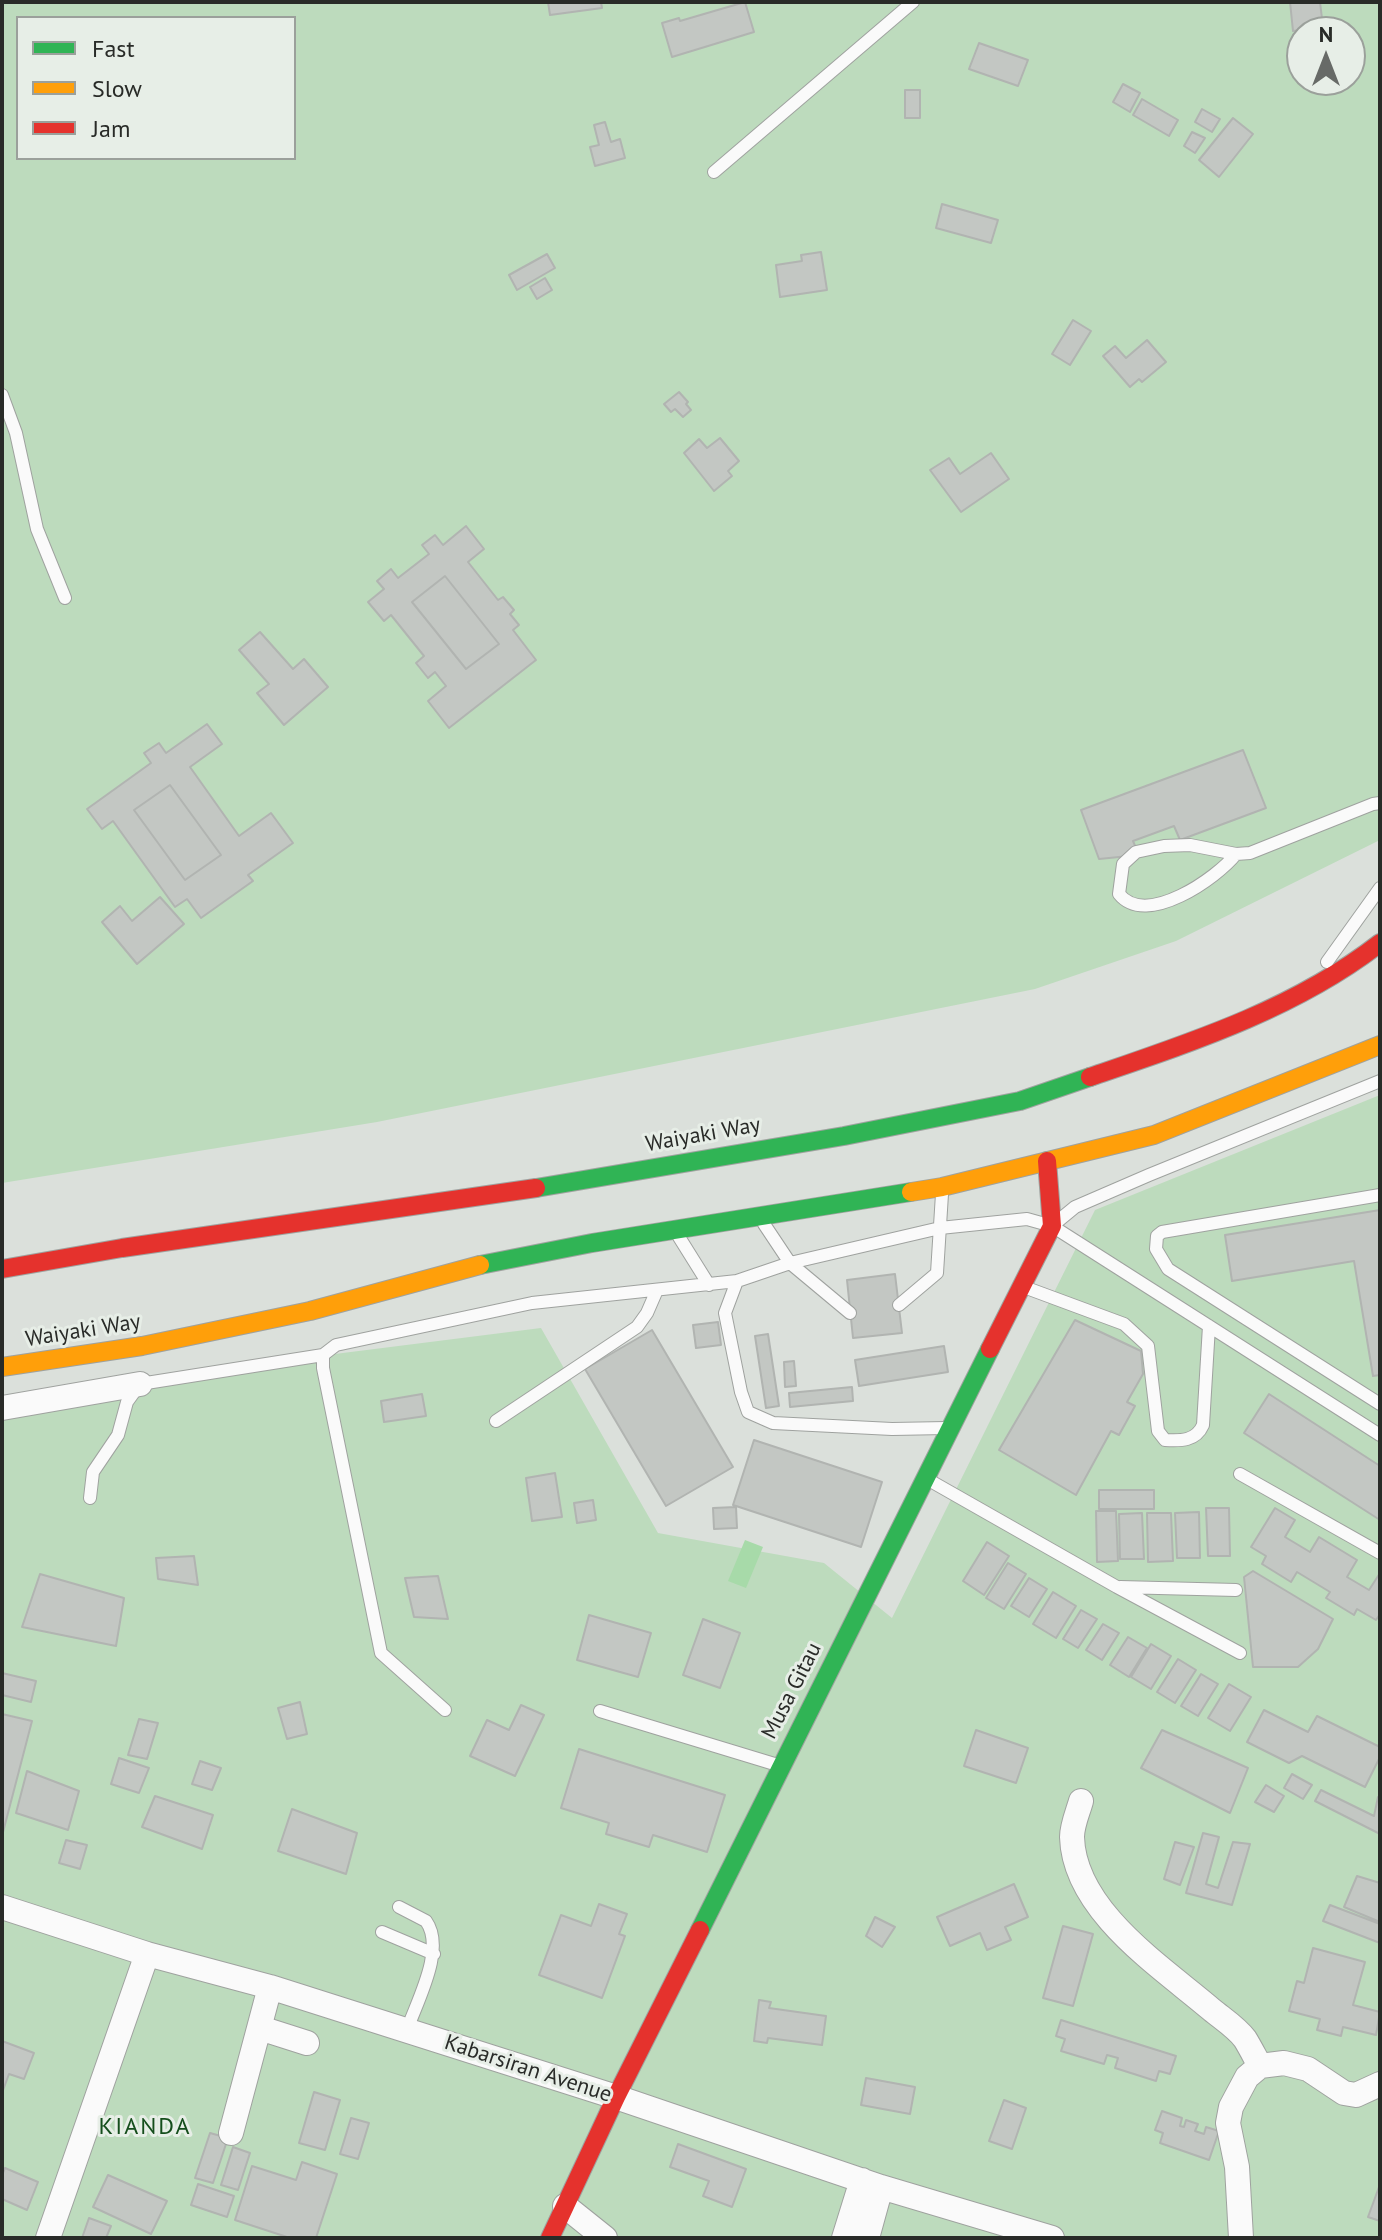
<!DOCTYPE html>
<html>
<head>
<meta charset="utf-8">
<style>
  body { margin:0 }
  #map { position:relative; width:1382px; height:2240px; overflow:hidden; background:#dbe0db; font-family:"PT Sans",sans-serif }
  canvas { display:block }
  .frame { position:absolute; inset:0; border:4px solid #292b28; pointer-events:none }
  .legend { position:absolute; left:16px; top:16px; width:280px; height:144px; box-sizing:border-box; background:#e7eee7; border:2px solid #9ba09b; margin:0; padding:10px 14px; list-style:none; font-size:24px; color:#292b28 }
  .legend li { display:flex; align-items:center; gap:16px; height:40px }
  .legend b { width:40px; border:2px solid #9ba09b }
  .north { position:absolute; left:1286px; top:16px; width:80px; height:80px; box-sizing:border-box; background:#e7eee7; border:2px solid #9ba09b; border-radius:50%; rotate:0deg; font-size:22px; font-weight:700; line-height:32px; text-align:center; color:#292b28 }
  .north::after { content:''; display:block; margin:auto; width:28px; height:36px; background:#676a67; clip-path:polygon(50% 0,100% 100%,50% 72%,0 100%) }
</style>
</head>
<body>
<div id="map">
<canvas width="1382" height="2240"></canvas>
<div class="frame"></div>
<ul class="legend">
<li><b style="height:10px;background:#30b455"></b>Fast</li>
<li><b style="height:10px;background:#ff9f0a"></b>Slow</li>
<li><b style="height:10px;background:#e5322d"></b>Jam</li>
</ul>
<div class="north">N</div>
</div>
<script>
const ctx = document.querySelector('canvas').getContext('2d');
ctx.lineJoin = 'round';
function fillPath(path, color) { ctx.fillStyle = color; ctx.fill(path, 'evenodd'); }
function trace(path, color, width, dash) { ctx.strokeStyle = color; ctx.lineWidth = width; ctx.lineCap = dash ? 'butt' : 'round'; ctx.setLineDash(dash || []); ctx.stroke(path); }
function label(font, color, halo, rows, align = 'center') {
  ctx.font = font + ' "PT Sans",sans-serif'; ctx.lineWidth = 6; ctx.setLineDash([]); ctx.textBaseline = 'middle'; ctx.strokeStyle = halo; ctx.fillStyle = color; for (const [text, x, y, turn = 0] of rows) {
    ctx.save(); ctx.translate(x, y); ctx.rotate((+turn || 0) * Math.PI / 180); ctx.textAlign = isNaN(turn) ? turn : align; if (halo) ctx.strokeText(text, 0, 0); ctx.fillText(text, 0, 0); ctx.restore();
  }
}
const green = new Path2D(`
  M2 2H1380V840L1176 941 1035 989 377 1122 2 1183ZM18 18H294V158H18ZM1302 32H1350V80H1302Z
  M1380 1095V2238H2V1396L541 1328 658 1533 824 1563 892 1618 1095 1210Z`);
const water = new Path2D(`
  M745 1540 763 1547 746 1588 728 1581Z`);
const building = new Path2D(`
  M548 2H601L602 8 550 15Z
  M745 2 754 32 672 57 662 23 679 18 680 21Z
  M1290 2H1320L1323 27 1293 31Z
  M979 43 1028 60 1018 86 969 69Z
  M1123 84 1140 93 1130 112 1113 102Z
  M905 90H920V118H905Z
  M1142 99 1178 120 1169 136 1133 115Z
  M1202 109 1220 119 1212 132 1195 122Z
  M1233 118 1253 134 1219 177 1199 160Z
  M605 122 611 142 620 139 625 158 595 166 590 147 599 145 594 125Z
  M1192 132 1205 138 1195 153 1184 146Z
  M942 204 998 220 991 243 936 228Z
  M821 252 827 290 780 297 776 265 802 261 801 255Z
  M547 254 555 268 517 290 509 275Z
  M545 278 552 290 537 299 530 287Z
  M1073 320 1091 331 1070 365 1052 354Z
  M1147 340 1166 362 1142 382 1139 379 1130 387 1103 356 1115 346 1126 358Z
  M679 392 688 402 686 404 691 410 683 417 675 409 671 412 664 404Z
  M720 438 739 461 728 471 732 476 714 491 684 453 699 439 707 448Z
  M991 453 1009 479 961 512 930 470 949 458 960 474Z
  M466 526 484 549 468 562 498 600 503 597 514 610 510 614 519 625 513 630 536 660 449 728 428 701 446 686 435 672 428 678 416 663 424 656 391 615 384 621 368 602 384 589 377 581 391 569 398 578 429 554 422 545 435 535 443 545ZM445 576 499 644 466 669 412 602Z
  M445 576 499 644 466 669 412 602Z
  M260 632 293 669 304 659 328 687 284 725 257 693 269 684 239 650Z
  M207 724 222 744 190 767 239 836 271 813 293 843 248 875 253 881 201 918 187 899 175 907 113 821 102 829 87 809 151 763 144 753 159 743 166 753ZM170 785 221 855 185 880 134 810Z
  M1243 750 1266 808 1180 840 1174 826 1133 841 1139 855 1099 859 1081 810Z
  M170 785 221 855 185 880 134 810Z
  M160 897 184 924 137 964 102 922 120 906 132 921Z
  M1380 1210V1375L1373 1376 1354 1261 1232 1281 1225 1235Z
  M895 1274 902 1333 853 1338 847 1280Z
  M1075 1320 1141 1351 1143 1374 1127 1402 1135 1406 1119 1435 1111 1431 1076 1495 999 1450Z
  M718 1322 721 1345 696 1348 693 1325Z
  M652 1330 733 1467 666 1506 585 1369Z
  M768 1334 779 1406 766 1408 755 1336Z
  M944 1346 948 1372 859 1386 855 1360Z
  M794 1361 796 1386 785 1387 784 1362Z
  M852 1387 853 1401 790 1407 789 1393Z
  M422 1394 426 1416 384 1422 381 1401Z
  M1269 1394 1380 1466V1520L1244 1433Z
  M754 1440 882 1482 861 1547 733 1505Z
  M555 1473 562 1517 532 1521 526 1478Z
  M1099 1490H1154V1509H1099Z
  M593 1500 596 1520 577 1523 574 1503Z
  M736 1507 737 1528 714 1529 713 1508Z
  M1206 1508H1229L1230 1556H1208Z
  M1275 1508 1295 1520 1285 1537 1310 1552 1319 1537 1357 1560 1347 1577 1369 1590 1380 1573V1614L1376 1620 1357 1609 1354 1615 1326 1598 1330 1592 1297 1572 1291 1582 1262 1564 1266 1556 1251 1547Z
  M1096 1511H1116L1118 1561 1097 1562Z
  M1199 1512 1200 1558H1177L1175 1513Z
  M1142 1513 1144 1559H1120L1119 1514Z
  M1147 1513H1171L1173 1561 1148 1562Z
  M987 1542 1009 1556 984 1595 963 1581Z
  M194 1556 198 1585 158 1579 156 1558Z
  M1008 1563 1026 1574 1004 1609 986 1598Z
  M1253 1571 1333 1619 1318 1649 1298 1667H1253L1244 1577Z
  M40 1574 124 1598 116 1646 22 1627Z
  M438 1576 448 1619 414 1617 405 1578Z
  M1029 1578 1047 1589 1029 1617 1011 1606Z
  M1053 1592 1076 1606 1056 1638 1033 1624Z
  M1081 1610 1097 1619 1078 1648 1063 1639Z
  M589 1615 651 1633 638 1677 577 1660Z
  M703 1619 740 1633 720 1688 683 1675Z
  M1103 1624 1119 1633 1102 1660 1086 1650Z
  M1128 1637 1147 1648 1129 1677 1110 1665Z
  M1151 1644 1171 1656 1151 1689 1131 1677Z
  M1178 1659 1196 1670 1175 1703 1157 1692Z
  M2 1673 36 1681 31 1702 2 1695Z
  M1201 1674 1218 1684 1198 1716 1181 1706Z
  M1229 1684 1251 1697 1230 1731 1208 1718Z
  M300 1702 307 1734 287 1739 278 1708Z
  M521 1705 544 1715 515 1776 470 1756 487 1720 509 1730Z
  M1264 1710 1308 1732 1317 1716 1380 1747V1757L1365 1787 1302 1756 1289 1763 1247 1742Z
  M2 1714 32 1721 2 1836Z
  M139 1719 158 1723 147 1759 128 1755Z
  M976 1730 1028 1748 1016 1783 964 1766Z
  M1162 1730 1248 1768 1230 1813 1141 1768Z
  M579 1749 725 1795 707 1852 653 1835 649 1847 606 1834 609 1823 561 1808Z
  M119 1758 149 1768 139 1793 111 1784Z
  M200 1761 221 1768 212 1790 192 1784Z
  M27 1771 79 1791 68 1830 16 1813Z
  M1292 1774 1312 1785 1303 1799 1284 1788Z
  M1266 1785 1284 1796 1274 1812 1255 1802Z
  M1321 1790 1374 1816 1378 1797H1380V1834L1315 1801Z
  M155 1796 213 1815 202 1849 142 1827Z
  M292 1809 357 1833 346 1874 278 1851Z
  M1203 1833 1219 1837 1206 1884 1218 1888 1233 1842 1250 1844 1232 1905 1186 1893Z
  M66 1840 87 1845 80 1869 59 1863Z
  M1175 1842 1194 1847 1180 1885 1164 1879Z
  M1357 1876 1380 1883V1922L1344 1907Z
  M1014 1884 1028 1917 1005 1927 1011 1940 987 1950 980 1933 950 1946 937 1917Z
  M599 1904 627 1914 619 1934 625 1936 602 1998 539 1975 561 1915 591 1926Z
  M1330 1905 1380 1924V1943L1323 1921Z
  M875 1917 895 1927 882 1947 866 1936Z
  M1063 1926 1093 1934 1073 2006 1043 1998Z
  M1313 1948 1365 1962 1353 2005 1380 2012 1376 2035 1343 2027 1341 2036 1317 2030 1320 2019 1289 2011 1297 1981 1304 1983Z
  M759 2000 771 2002 769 2008 826 2016 822 2045 768 2038 767 2043 754 2041Z
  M1061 2020 1176 2056 1170 2074 1159 2071 1156 2081 1115 2068 1118 2058 1107 2055 1104 2064 1061 2051 1065 2039 1056 2036Z
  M2 2041 34 2053 24 2079 9 2074 2 2093Z
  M866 2078 915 2087 910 2114 861 2105Z
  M314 2092 340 2100 325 2150 299 2143Z
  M1004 2100 1026 2108 1012 2149 989 2141Z
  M1162 2111 1182 2118 1180 2126 1184 2127 1186 2120 1198 2124 1195 2131 1204 2134 1206 2127 1219 2131 1209 2160 1160 2143 1163 2133 1155 2130Z
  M351 2118 369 2123 358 2159 340 2154Z
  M210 2133 228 2138 213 2183 195 2178Z
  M678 2144 746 2169 732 2207 703 2196 709 2181 670 2167Z
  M233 2147 250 2153 238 2190 221 2185Z
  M302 2162 337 2174 316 2238H290L235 2220 252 2166 296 2180Z
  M5 2168 38 2182 27 2210 2 2199V2175Z
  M108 2175 167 2201 151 2234 93 2207Z
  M198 2184 234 2196 227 2217 191 2205Z
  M1379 2187H1380V2221L1368 2217Z
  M89 2218 111 2226 106 2238H82Z`);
const lane = new Path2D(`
  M714 172 913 2
  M2 395 16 433 37 529 65 598
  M1236 854C1217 878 1146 928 1119 894L1123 864 1136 852 1164 846 1190 845 1236 854 1250 853 1373 804 1380 803
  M1327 962 1380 888
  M1380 1195 1162 1232 1157 1236 1156 1249 1168 1269 1380 1404
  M1058 1221 1075 1207 1149 1175 1380 1081
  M764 1224 790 1263 850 1313
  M679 1237 709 1285
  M1024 1287 1124 1324 1148 1346 1158 1431 1165 1440C1181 1441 1196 1441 1203 1425L1209 1326
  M899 1305 937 1273 942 1194
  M496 1421 637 1327 647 1313 657 1290
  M946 1428 892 1429 773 1423 748 1412 741 1392 725 1313 737 1281 790 1263 940 1228 1027 1219 1052 1226 1380 1435
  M1240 1474 1380 1553
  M927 1479 1117 1587 1240 1653
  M90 1498 93 1472 118 1435 127 1402 140 1384 323 1355
  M1120 1587 1236 1590
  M445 1710 381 1653 323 1368V1355L336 1345 532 1303 737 1281
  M600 1711 781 1766
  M399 1907 426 1921C446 1949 417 2001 407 2030
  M382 1932 434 1954`);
const street = new Path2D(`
  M2 1408 140 1384
  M1081 1801C1078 1812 1072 1825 1072 1837 1074 1911 1162 1967 1212 2010 1223 2019 1237 2028 1245 2039 1250 2047 1255 2057 1260 2066
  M2 1907 147 1954 270 1987 616 2097 881 2187 1052 2238
  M260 2028 307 2043
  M231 2133 270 1987
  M565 2206 605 2238
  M48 2238 147 1954
  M844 2238 862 2180
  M867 2238 881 2187
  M1241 2238 1237 2167 1228 2123 1231 2107 1247 2077 1260 2066 1284 2063 1308 2069 1344 2093 1356 2095 1380 2084`);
const fast = new Path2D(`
  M536 1188 844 1136 1020 1101 1090 1077
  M480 1265 592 1243 911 1192
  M700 1930 990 1349`);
const slow = new Path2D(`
  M911 1192 942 1187 1154 1135 1380 1045
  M2 1367 142 1346 310 1311 480 1265`);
const jam = new Path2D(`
  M1090 1077C1190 1043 1295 1009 1380 943
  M2 1269 122 1248 536 1188
  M990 1349 1052 1226 1047 1161
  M550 2238 616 2097 700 1930`);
const streetNames = [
  ["Waiyaki Way",703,1135,-10],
  ["Waiyaki Way",83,1331,-9],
  ["Musa Gitau",792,1691,-63],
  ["Kabarsiran Avenue",528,2069,18]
];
const neighbourhoodNames = [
  ["KIANDA",145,2127]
];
fillPath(green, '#bddbbd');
fillPath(water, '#a7daa9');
fillPath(building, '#c3c7c3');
trace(building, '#b1b4b1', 2);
trace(lane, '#9fa29f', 14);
trace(street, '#9fa29f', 26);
trace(fast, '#9fa29f', 20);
trace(slow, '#9fa29f', 20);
trace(jam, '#9fa29f', 20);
trace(lane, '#fafafa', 12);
trace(street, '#fafafa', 24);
trace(fast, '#30b455', 18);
trace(slow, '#ff9f0a', 18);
trace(jam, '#e5322d', 18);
label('22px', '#292b28', '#e7eee7', streetNames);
ctx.letterSpacing = '2px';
label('24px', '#154e1c', '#e7eee7', neighbourhoodNames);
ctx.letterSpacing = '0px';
</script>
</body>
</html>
